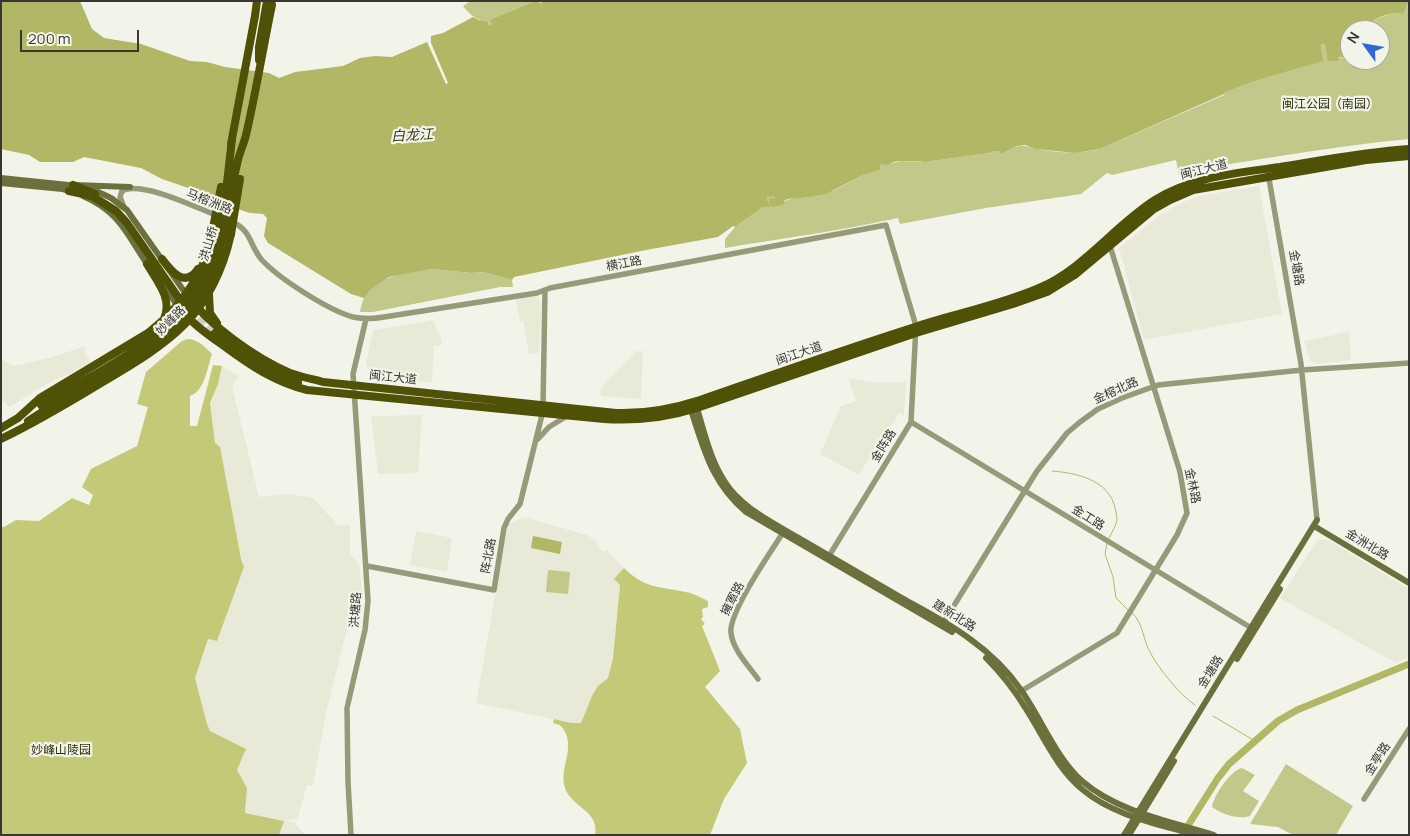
<!DOCTYPE html>
<html>
<head>
<meta charset="utf-8">
<style>
  body { margin:0 }
  #map { position:relative; width:1410px; height:836px; overflow:hidden; background:#f3f4e9; font-family:Manrope,sans-serif }
  canvas { display:block }
  .frame { position:absolute; inset:0; border:2px solid #373733; pointer-events:none }
  .north { position:absolute; left:1340px; top:20px; width:50px; height:50px; box-sizing:border-box; background:#f3f4e9; border:1px solid #a8a8a0; border-radius:50%; rotate:302deg; font-size:14px; font-weight:700; line-height:20px; text-align:center; color:#373733 }
  .north::after { content:''; display:block; margin:auto; width:18px; height:22px; background:#2e67d5; clip-path:polygon(50% 0,100% 100%,50% 72%,0 100%) }
  .scale { position:absolute; left:20px; top:30px; width:119px; height:22px; box-sizing:border-box; border:2px solid #373733; border-top:0; padding-left:6px; font-size:15px; line-height:18px; white-space:nowrap; color:#373733; -webkit-text-stroke:4px #f3f4e9; paint-order:stroke }
</style>
</head>
<body>
<div id="map">
<canvas width="1410" height="836"></canvas>
<div class="frame"></div>
<div class="north">N</div>
<div class="scale">200 m</div>
</div>
<script>
const ctx = document.querySelector('canvas').getContext('2d');
ctx.lineJoin = 'round';
function fillPath(path, color) { ctx.fillStyle = color; ctx.fill(path, 'evenodd'); }
function trace(path, color, width, dash) { ctx.strokeStyle = color; ctx.lineWidth = width; ctx.lineCap = dash ? 'butt' : 'round'; ctx.setLineDash(dash || []); ctx.stroke(path); }
function label(font, color, halo, rows, align = 'center') {
  ctx.font = font + ' Manrope,"Noto Sans SC",sans-serif'; ctx.lineWidth = 4.5; ctx.setLineDash([]); ctx.textBaseline = 'middle'; ctx.strokeStyle = halo; ctx.fillStyle = color; for (const [text, x, y, turn = 0] of rows) {
    ctx.save(); ctx.translate(x, y); ctx.rotate((+turn || 0) * Math.PI / 180); ctx.textAlign = isNaN(turn) ? turn : align; if (halo) ctx.strokeText(text, 0, 0); ctx.fillText(text, 0, 0); ctx.restore();
  }
}
const built = new Path2D(`
  M1259 186 1282 314 1144 340 1119 248 1161 214 1185 201 1199 196Z
  M536 296 540 300 541 318 539 351 538 353 529 354 523 321H520L516 300Z
  M433 320 442 341 441 346H434L432 383 371 378 366 363 373 330Z
  M1349 332 1351 360 1316 364 1310 361 1304 341Z
  M86 346 85 353 90 362 68 375 52 381 9 407 1 399V359L14 366 49 358Z
  M636 351H643L641 399 601 396 600 389Z
  M222 366 239 376 232 386 259 497 288 494 313 498 338 525H350V554L359 564 362 591 360 615 348 625 326 713 313 786 307 785 298 818 286 821 294 822 305 835H279L283 821 245 813 247 788 237 770 246 749 210 731 207 724 195 678 208 639 216 641 244 567 241 559 215 443 210 403 218 384Z
  M848 378 869 382H906L904 416 899 413 895 421 881 437 859 475 820 454 841 406 856 401Z
  M422 415 418 473 378 474 371 416Z
  M524 517 587 535 597 542 596 544 603 552 607 550 624 568 614 579 620 584 613 658 608 678 603 682 592 696 581 723H571L476 703 508 524Z
  M416 531 452 538 447 572 410 565Z
  M1317 540H1328L1409 589V657L1396 663 1280 598Z`);
const green = new Path2D(`
  M470 1H535L491 20 492 24 489 25 487 21C476 20 470 15 463 6Z
  M1409 2V139C1364 143 1319 150 1274 157 1243 162 1211 166 1179 175L1176 160 1112 175 1107 173 1081 194 986 208 900 224 898 218C841 231 783 238 725 248V239L735 227 763 207H769L767 197 775 195V198L783 202 792 198H802L835 190 863 175 880 170V165L882 164H889L902 161 925 162 990 153 994 151H999L1001 154C1007 151 1013 147 1019 146 1026 145 1031 148 1038 149 1059 153 1079 154 1100 149L1224 95V93L1255 81 1322 61 1321 47 1323 44 1325 45 1327 59 1346 57 1350 51V60H1380V30H1364C1373 18 1389 12 1404 13Z
  M431 269 471 273 483 272 512 280 513 287H500L373 312H360C361 307 362 301 365 296 378 275 408 273 431 269Z
  M548 570 570 572 568 594 546 592Z
  M1286 764 1353 806 1336 835H1293L1278 827 1250 824Z
  M1242 768 1255 775 1243 791 1259 801 1250 816C1238 820 1222 814 1212 807 1214 795 1230 771 1242 768Z`);
const forest = new Path2D(`
  M188 339C199 340 204 346 212 354 207 368 205 391 190 396V426H197L213 365 222 366 218 384 210 403 215 443 220 447 241 559 244 567 217 641 208 639 195 678 207 724 210 731 246 749 237 770 247 788 245 813 284 821 279 835H1V526L4 527 16 520 39 521 72 498 89 505 93 495 82 487 91 469 137 446 148 407 137 404 146 372 182 341Z
  M624 568C645 589 659 586 685 592 693 593 700 597 708 601V607L702 609 703 617 701 619 705 624 702 626 720 671 705 687 740 729 747 763 724 799 710 835H595C600 811 571 807 565 788 558 767 579 745 560 725L553 723 554 719 571 723H581L592 696 598 686 608 678 613 658 620 585 614 579Z`);
const water = new Path2D(`
  M1 1H80L92 29 104 38 141 44 190 61 207 62 225 67 269 73 279 78 295 72 343 66 360 58 375 56 392 57 427 42 446 84 448 83 431 43V36L443 33 473 17 479 20 487 21 489 25 492 24 490 20 535 1 541 3 544 1H1409L1404 13C1389 12 1373 17 1364 30H1350V51L1346 57H1339L1338 61H1329L1327 59 1325 45 1322 44 1321 47 1323 61 1255 81 1224 93V94L1100 149 1075 153 1036 149 1025 145 1017 146 1001 154 999 151H994L990 153 925 162C917 162 902 160 894 162 889 164 888 166 882 164L880 165V170L863 175 826 194 802 198H792L785 200 783 205 771 207 769 199 775 198V196L767 197 770 207H763L735 227 733 226 718 237 646 250 514 277 512 280 483 272 471 273 431 269 389 277 371 289 364 298 351 294 268 243 264 236 267 218 263 214 250 213 209 200V195L162 179 141 168 84 157 73 162H40L29 155 1 149Z
  M533 536 562 542 560 554 531 548Z`);
const stream = new Path2D(`
  M1052 471C1077 473 1109 480 1115 508 1116 512 1117 516 1117 520 1116 526 1112 532 1109 538
  M1107 544 1105 554 1113 577 1116 598 1129 611
  M1132 613C1143 622 1143 640 1150 652 1158 668 1180 695 1195 705
  M1213 716 1255 741`);
const river = new Path2D(`
  M1182 835 1218 778 1229 764 1278 721 1297 710 1409 664`);
const primaryTunnel = new Path2D(`
  M190 310 215 333`);
const tertiary = new Path2D(`
  M1268 173 1301 364 1317 520
  M124 207 120 197 122 191C141 180 197 208 218 216
  M231 221C252 231 249 244 261 259 278 278 328 310 353 317 363 319 373 319 384 317L537 293 550 288 886 225 916 326 911 422 829 556
  M911 422 1253 629
  M538 439 549 427 567 416
  M367 566 494 590 504 528 508 519 520 504 541 419 543 405 545 291
  M942 625 1037 471 1067 433 1080 422 1098 409 1122 398 1158 385 1302 370 1409 363
  M758 679C748 665 733 650 731 633 728 613 772 550 784 531
  M1018 693 1117 633 1177 535 1187 513 1180 472 1110 246
  M1364 799 1409 729
  M351 835 348 782 347 708 365 630 368 601 353 374 366 319`);
const secondary = new Path2D(`
  M1 178 78 186
  M1 183 62 189 72 192
  M74 185 130 187
  M90 188 111 198 127 210 186 294
  M83 196C122 213 127 236 150 268
  M162 284 177 305
  M696 405C705 434 711 465 730 489 749 512 778 526 804 541 837 560 869 579 902 598 925 611 949 623 970 639 988 652 1008 671 1021 690 1041 718 1056 758 1082 781 1118 812 1169 821 1214 835
  M690 407C704 449 711 482 746 512L952 632
  M1314 526 1409 583
  M986 658C1001 673 1015 691 1026 709 1044 737 1057 769 1083 790 1114 816 1159 824 1196 835
  M1237 659 1280 589
  M1124 835 1317 520
  M1129 835 1174 761`);
const primary = new Path2D(`
  M255 16 257 1
  M259 60V47L267 1
  M73 185 95 194
  M69 191 92 196 116 211 127 223 178 297
  M162 259C171 271 185 289 198 269
  M147 264C157 281 173 299 164 319
  M186 294C209 325 255 358 290 373 301 377 312 379 323 382L616 413C645 414 672 409 700 400 772 375 845 349 918 326 958 313 1000 305 1039 288 1084 269 1114 226 1155 200 1191 177 1237 173 1280 167 1323 160 1365 152 1409 149
  M209 294 210 313 217 323
  M177 305C191 323 207 334 224 346 251 366 275 382 307 390L604 419C636 421 666 418 697 408L916 333 1013 304 1047 292 1076 274 1154 209 1170 200 1193 190 1366 160 1409 156
  M215 333 269 371 298 383
  M28 421 45 410
  M1 428 18 418 40 398 148 333 169 315 186 294 197 277 204 262 213 228
  M1 439C36 422 68 403 101 383 169 343 213 316 231 234`);
const primaryBridge = new Path2D(`
  M231 144 255 16
  M213 228 221 187
  M231 234 240 179
  M41 405C106 367 185 334 212 256 225 219 227 178 232 140
  M45 410C88 384 145 358 180 321 226 272 223 221 238 160 240 152 244 143 246 135 256 92 263 48 272 5`);
const parkNames = [
  ["闽江公园（南园）",1330,105],
  ["妙峰山陵园",61,751]
];
const streetNames = [
  ["闽江大道",1204,170,-14],
  ["马榕洲路",209,202,21],
  ["洪山桥",209,244,-73],
  ["横江路",624,264,-11],
  ["金塘路",1296,268,80],
  ["妙峰路",171,321,-45],
  ["闽江大道",799,354,-19],
  ["闽江大道",393,378,6],
  ["金榕北路",1116,391,-24],
  ["金阵路",884,446,-59],
  ["金林路",1192,486,78],
  ["金工路",1088,518,32],
  ["金洲北路",1367,545,31],
  ["阵北路",489,556,-80],
  ["擁軍路",733,599,-63],
  ["洪塘路",356,610,-86],
  ["建新北路",954,616,32],
  ["金塘路",1211,672,-58],
  ["金亭路",1378,759,-57]
];
const waterNames = [
  ["白龙江",412,136,-3]
];
fillPath(built, '#e8ead7');
fillPath(green, '#c2c78a');
fillPath(forest, '#c3c976');
fillPath(water, '#b2b765');
trace(stream, '#b2b765', 1);
trace(river, '#b2b765', 7);
trace(primaryTunnel, '#cdcec5', 8, [8, 4]);
trace(tertiary, '#979a79', 5.5);
trace(secondary, '#6c703d', 6);
trace(primary, '#4f5106', 8);
trace(primaryBridge, '#4f5106', 8);
label('12px', '#2f300c', '#f3f4e9', parkNames);
label('12px', '#373733', '#f3f4e9', streetNames);
label('italic 14px', '#383a16', '#f3f4e9', waterNames);
</script>
</body>
</html>
